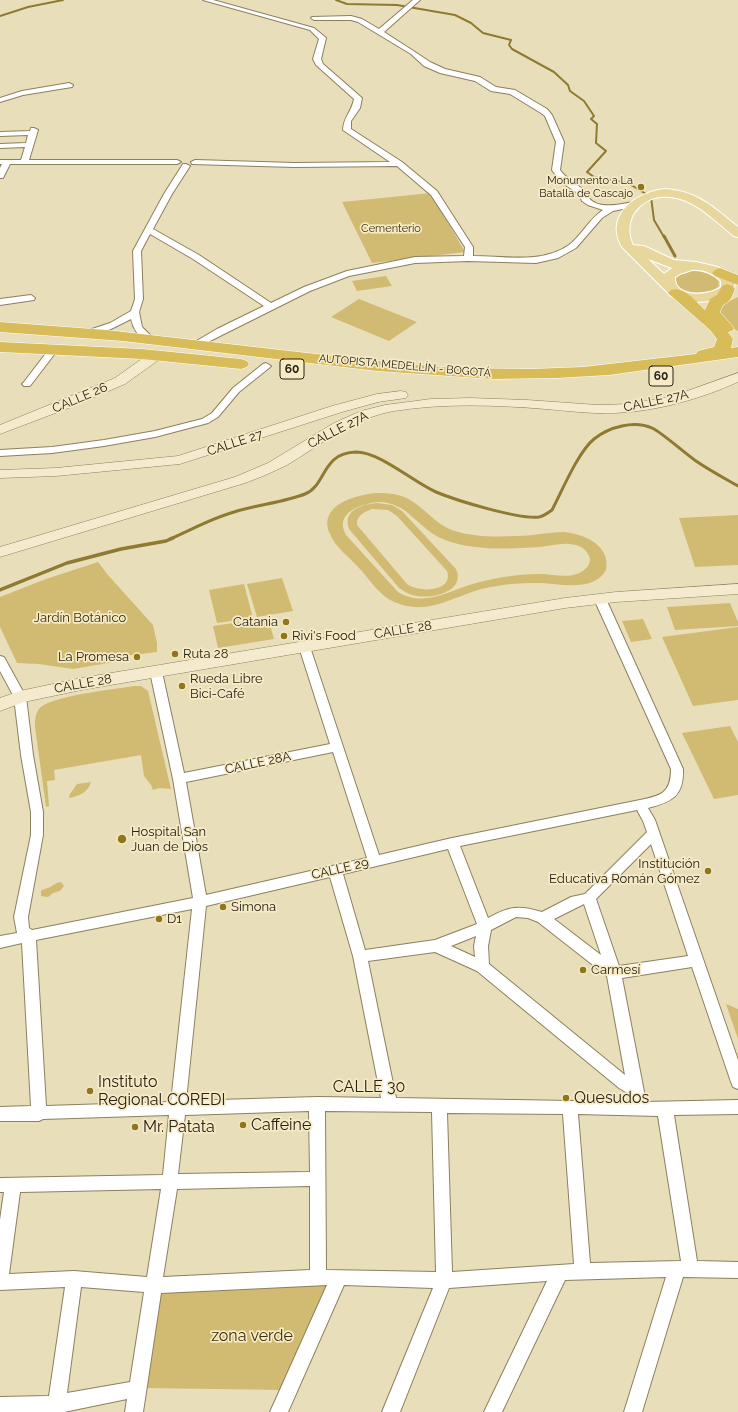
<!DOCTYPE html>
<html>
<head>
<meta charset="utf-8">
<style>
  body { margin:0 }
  canvas { display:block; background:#e9deba }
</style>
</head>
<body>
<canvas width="738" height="1412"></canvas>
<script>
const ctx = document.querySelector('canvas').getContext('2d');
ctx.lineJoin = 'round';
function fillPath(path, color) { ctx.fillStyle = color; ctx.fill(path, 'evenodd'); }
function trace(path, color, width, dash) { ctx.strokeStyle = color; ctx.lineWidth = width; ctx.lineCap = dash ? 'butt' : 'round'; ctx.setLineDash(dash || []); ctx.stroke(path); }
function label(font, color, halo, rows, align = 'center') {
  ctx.font = font + ' Raleway,sans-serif'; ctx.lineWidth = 3.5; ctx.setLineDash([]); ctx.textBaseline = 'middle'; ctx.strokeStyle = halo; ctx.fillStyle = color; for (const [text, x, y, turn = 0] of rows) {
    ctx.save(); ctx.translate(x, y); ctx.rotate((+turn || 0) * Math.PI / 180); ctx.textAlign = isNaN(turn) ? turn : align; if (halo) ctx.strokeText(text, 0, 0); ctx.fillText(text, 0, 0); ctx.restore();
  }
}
const green = new Path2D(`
  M431 193 465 252 372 263 342 202Z
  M690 271C701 271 710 272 718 279L719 286C710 296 674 295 676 278L684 272Z
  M386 276 392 286 357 291 352 281Z
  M738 297V331L731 327 719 313 722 305Z
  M359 299 417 322 389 341 331 317Z
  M378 493C389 493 401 494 410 500 426 509 437 526 455 531 474 537 496 537 516 536 531 536 550 532 564 532 585 534 611 546 606 570 594 592 561 584 541 583 531 583 521 583 511 584 501 585 491 587 481 589 450 598 427 616 394 602 380 596 369 579 359 568 350 558 335 547 330 534 317 505 357 494 378 493ZM378 502C409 502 417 529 445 540 475 551 509 549 540 547 550 546 560 543 570 544 578 545 584 547 588 554 594 563 585 571 577 574 565 578 552 574 540 574 520 574 499 577 480 582 452 588 426 609 398 592L346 535C334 513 360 504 378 502Z
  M377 503 392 505 402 511 456 569C466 591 433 599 417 596 410 595 405 592 399 588L349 529C342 510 363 504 377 503ZM372 509 388 510 397 516 447 571C454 592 419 593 407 584L357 525C356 516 364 512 372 509Z
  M738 515V565L695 567 679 518Z
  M98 562 108 575 153 625 157 643V652L116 657 114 662 73 669 39 664 17 663 0 627V597L46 579Z
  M282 578 293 611 257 617 247 584Z
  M244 584 253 618 217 623 209 590Z
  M730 603 738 622V626L675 630 667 607Z
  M268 618 274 639 218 648 213 626Z
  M643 619 652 639 631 642 622 621Z
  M738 627V700L693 706 662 637Z
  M135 686H141L148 691 171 789 159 788 153 790 151 785 144 776 141 755 54 770 55 780 47 781 49 806 46 807 35 727C35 721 35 714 39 709 49 696 116 689 135 686Z
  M730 726 738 742V795L714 799 682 733Z
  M91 782C88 792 80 796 69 798L70 794 77 784Z
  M61 882 64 886 60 891 53 893 48 897 41 896V891C44 888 47 889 50 887 54 885 55 883 61 882Z
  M726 1004 738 1009V1039Z
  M336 1280 287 1390 141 1388 156 1288Z`);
const streamFar2 = new Path2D(`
  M336 0 347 4 397 5 455 15 471 23 483 33 511 40 509 45 512 49 554 72 568 85 570 91 584 101 594 116 591 119 597 124 596 143 606 151 587 172 594 177 628 183 651 197 654 220 664 237
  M0 16 28 7 63 0`);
const streamFar1 = new Path2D(`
  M664 236 675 256
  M170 539C191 530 212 518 234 512 256 505 285 502 305 494 327 485 321 453 356 452 380 452 413 482 436 492 455 500 520 520 539 517 544 516 548 513 552 510 562 491 578 452 594 439 609 427 634 420 652 428 664 434 683 452 696 461 709 470 724 478 738 486`);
const stream = new Path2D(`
  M0 590 67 563 121 549 166 541 173 538`);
const street = new Path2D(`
  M203 0H213L314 28 325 37 326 38 321 59 323 64 362 98 360 108 351 121V129L402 162 437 191 473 247V256C504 256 542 264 569 245 582 235 589 219 603 210L588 205 582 201 579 194 561 182 552 170 556 142 545 116 541 113 510 94 491 91 475 81 440 73 424 66 411 54 358 22 351 20H314L311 18 312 17 351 16 362 19 379 29 413 0H420L384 32 415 52 430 62 445 69 480 77 496 87 515 90 547 109 552 115 564 142 560 170C567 179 575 183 584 190 587 192 587 195 589 198 598 210 622 204 634 202L638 204 637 206 613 211 602 218 576 248 558 258 536 263 468 261 415 263 349 276 310 291 196 348 193 347 191 345 193 343 217 329 264 306 193 259 150 234 141 251 143 299 139 312 142 327 154 339 149 342C139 339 133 328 131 319L111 329 89 336 86 335 84 333 86 331 110 323 131 311 135 299 133 251 164 194 183 164H186L190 166 172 194 153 229 199 255 271 303 304 287 347 271 415 257 464 256 465 247 431 195 397 166 294 167 192 164 191 162 195 160 294 163 390 162 343 130C343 118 352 111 354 99L316 65 313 59 319 39 310 30Z
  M69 83 73 85 72 87 23 95 0 102V98L22 91Z
  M31 128H34L38 130 29 160H177L181 162 177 164H10L3 178H0V168L2 164H0V160H21L25 147 0 148V144L26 143 28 135 0 136V132L30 131Z
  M31 295 35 298 34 300 0 305V299Z
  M53 347 58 350 56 352 30 386H24L22 384 24 382 50 348Z
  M266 363 271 366 269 368 239 392 218 417 208 423 155 437 104 446 52 453 0 456V450L52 447 104 440 155 431 202 419 212 413 233 388 263 364Z
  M600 595 604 596 606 599 683 769C684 796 672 802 648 808L655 820 738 1060V1089L733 1087 731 1082 692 967 622 978 646 1102 738 1100V1114L674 1115 697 1261 738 1262V1278L683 1277 642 1412H624L666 1277 565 1280 502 1412H484L547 1281 449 1288 400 1412H382L433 1288 344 1285 288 1412H270L327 1285 161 1293 143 1412H125L127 1399 64 1412H0V1397L49 1396 65 1287 0 1290V1220L4 1192H0V1178L163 1175 169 1115 43 1119 39 1121H0V1107L31 1106 22 943 0 948V936L17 933 14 917 31 835V812L21 755 14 697 0 671V656L4 657 26 697 33 755 43 812V835L28 917 29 928 32 930 193 898 173 779 150 672 152 669H160L162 672 184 773 330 744 299 647 301 644H309L379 855 452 838 640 800C661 796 671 793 671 769L594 599 596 596ZM333 752 367 858 206 895 186 782ZM637 810 643 821 647 832 585 894 571 897 542 912C519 905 509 906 488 918L460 846ZM651 844 688 956 619 966 596 899ZM448 849 477 924 435 940 365 950 343 874ZM330 877 353 956 381 1098 317 1097 186 1101 206 906ZM584 904 601 955 554 919ZM192 909 171 1102 46 1106 36 940ZM516 917 528 918 538 922 607 976 625 1075 489 964 488 946 491 930ZM476 936 474 946 475 957 451 946ZM435 952 477 971 619 1088 629 1094 631 1102 396 1098 368 961ZM309 1111 310 1172 178 1174 185 1115ZM325 1111 432 1112 436 1272 326 1270ZM447 1113 563 1114 574 1264 452 1272ZM578 1114 658 1116 681 1261 590 1263ZM310 1186V1270L163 1277 177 1189ZM161 1189 147 1277 74 1271 9 1274 20 1192ZM81 1287 144 1292 130 1382 67 1393Z`);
const secondary = new Path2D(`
  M155 352 160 353 162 356 160 359 125 384 74 406 0 434V425L115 378 150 353Z
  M738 373V382C700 399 658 411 615 413 592 414 569 411 546 409 496 405 444 403 394 411 353 418 322 444 287 465 273 472 259 478 245 483L0 557V547L235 477 268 463 334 423 361 411 385 405 431 399 470 398 527 400 598 405 630 404 673 396Z
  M401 391 406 392 408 395 406 398 378 402 342 412 180 464 56 476 0 478V470L56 468 178 456 332 406 377 394Z
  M738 584V594L616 602 565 608 81 690 24 702 0 711V698L20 691 81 678 565 598 616 592Z`);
const primary = new Path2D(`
  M665 189C698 191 714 208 738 227V237L734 236C711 218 691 194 660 197 649 198 640 205 634 213 628 223 628 235 633 245L644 246 674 260 696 262 718 267 726 272 735 281 734 289 727 295 710 301 696 302 678 298 671 296 622 247C604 215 636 192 665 189ZM648 259 672 268 664 274ZM692 270C703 269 714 274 721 281V287C709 296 674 299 675 277L680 274Z`);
const highway = new Path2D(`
  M720 268 738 275V285L715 276 712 273 715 270Z
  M727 284 732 286 735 289C732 297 731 301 723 305L720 312 734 328 732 331 728 332 733 339 731 348 738 347V357L609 375 557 378 492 379 377 371 123 341 0 332V322L106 330 377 361 454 368 531 369 583 367 696 354 698 351 714 347 717 339 710 330 668 293 671 290C684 286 695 301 705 310L710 299 717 295 722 286Z
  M0 342 142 349 241 359 247 361 249 364 247 367 241 369 142 359 0 352Z`);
const markers = [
  [641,187,4,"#8f761b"],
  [286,622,4,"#8f761b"],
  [284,636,4,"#8f761b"],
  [175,654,4,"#8f761b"],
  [137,657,4,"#8f761b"],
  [182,686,4,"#8f761b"],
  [122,839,5,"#8f761b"],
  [708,871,4,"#8f761b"],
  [223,907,4,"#8f761b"],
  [159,919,4,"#8f761b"],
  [583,970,4,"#8f761b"],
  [90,1091,4,"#8f761b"],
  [566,1098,4,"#8f761b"],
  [243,1125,4,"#8f761b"],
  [135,1127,4,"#8f761b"]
];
const farPoinames = [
  ["Monumento a La",633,181],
  ["Batalla de Cascajo",633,194]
];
const farParknames = [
  ["Cementerio",391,229]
];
const farStreetnames = [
  ["AUTOPISTA MEDELLÍN - BOGOTÁ",405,366,5]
];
const shields = [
  [292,369,24],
  [661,376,24]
];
const shieldNames = [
  ["60",292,369],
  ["60",661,376]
];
const streetNames = [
  ["CALLE 26",80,398,-23],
  ["CALLE 27A",656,401,-12],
  ["CALLE 27A",338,430,-27],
  ["CALLE 27",235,443,-18],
  ["CALLE 28",403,630,-9],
  ["CALLE 28",83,684,-10],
  ["CALLE 28A",258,763,-12],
  ["CALLE 29",340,869,-13]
];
const parkNames = [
  ["Jardín Botánico",80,618]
];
const poiNames = [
  ["Catania",278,622,"right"],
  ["Rivi's Food",292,636],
  ["Ruta 28",183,654],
  ["La Promesa",129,657,"right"],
  ["Rueda Libre",190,679],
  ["Bici-Café",190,694],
  ["Hospital San",131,832],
  ["Juan de Dios",131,847],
  ["Institución",700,864,"right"],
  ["Educativa Román Gómez",700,879,"right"],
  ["Simona",231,907],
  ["D1",167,919],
  ["Carmesí",591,970]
];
const nearPoinames = [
  ["Instituto",98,1082],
  ["Regional COREDI",98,1100],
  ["Quesudos",574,1098],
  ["Caffeine",251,1125],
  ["Mr. Patata",143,1127]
];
const nearStreetnames = [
  ["CALLE 30",369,1087]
];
const nearParknames = [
  ["zona verde",252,1336]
];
fillPath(green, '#d1bb73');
trace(streamFar2, '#8f7a31', 2);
trace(streamFar1, '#8f7a31', 3);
trace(stream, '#8f7a31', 3.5);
trace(street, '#8b805f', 2);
trace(secondary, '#8b805f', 1);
trace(primary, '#fff', 2);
trace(highway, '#fff', 1);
fillPath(street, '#fff');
fillPath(secondary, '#f4ebce');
fillPath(primary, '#e8d79c');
fillPath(highway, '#d9bc5a');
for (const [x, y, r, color] of markers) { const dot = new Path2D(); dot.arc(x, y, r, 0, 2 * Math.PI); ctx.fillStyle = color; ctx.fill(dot); trace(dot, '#f7ebc7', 1.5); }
label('11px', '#262215', '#f7ebc7', farPoinames, 'right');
label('11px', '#3c3005', '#f7ebc7', farParknames);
label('11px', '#262215', '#f7ebc7', farStreetnames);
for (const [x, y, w] of shields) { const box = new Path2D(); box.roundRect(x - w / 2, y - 10, w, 20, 3); ctx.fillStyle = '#f7ebc7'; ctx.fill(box); trace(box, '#262215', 1); }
label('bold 12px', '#262215', null, shieldNames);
label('13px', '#262215', '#f7ebc7', streetNames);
label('13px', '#3c3005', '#f7ebc7', parkNames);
label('13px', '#262215', '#f7ebc7', poiNames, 'left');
label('16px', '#262215', '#f7ebc7', nearPoinames, 'left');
label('16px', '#262215', '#f7ebc7', nearStreetnames);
label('16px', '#3c3005', '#f7ebc7', nearParknames);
</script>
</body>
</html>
